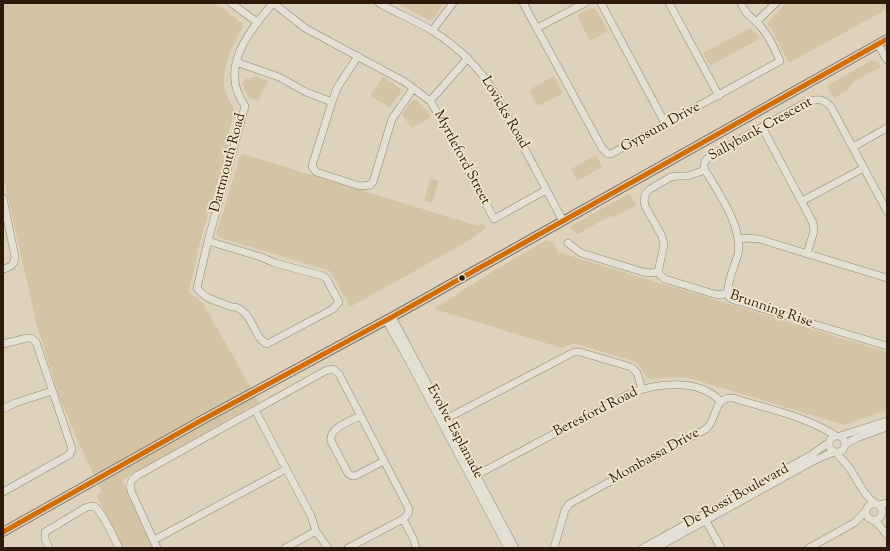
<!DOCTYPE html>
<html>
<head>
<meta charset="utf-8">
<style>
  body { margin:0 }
  #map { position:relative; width:890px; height:551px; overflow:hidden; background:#ddd3bd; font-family:"Sorts Mill Goudy",serif }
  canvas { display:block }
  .frame { position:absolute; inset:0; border:4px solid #2c1909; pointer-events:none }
</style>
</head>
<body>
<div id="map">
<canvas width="890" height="551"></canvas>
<div class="frame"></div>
</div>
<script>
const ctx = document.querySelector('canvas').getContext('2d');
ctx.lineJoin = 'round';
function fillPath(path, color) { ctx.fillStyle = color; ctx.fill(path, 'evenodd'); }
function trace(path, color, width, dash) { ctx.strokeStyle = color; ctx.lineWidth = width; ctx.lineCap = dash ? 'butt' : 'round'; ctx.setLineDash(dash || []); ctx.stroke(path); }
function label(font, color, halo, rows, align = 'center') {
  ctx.font = font + ' "Sorts Mill Goudy",serif'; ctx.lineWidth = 3.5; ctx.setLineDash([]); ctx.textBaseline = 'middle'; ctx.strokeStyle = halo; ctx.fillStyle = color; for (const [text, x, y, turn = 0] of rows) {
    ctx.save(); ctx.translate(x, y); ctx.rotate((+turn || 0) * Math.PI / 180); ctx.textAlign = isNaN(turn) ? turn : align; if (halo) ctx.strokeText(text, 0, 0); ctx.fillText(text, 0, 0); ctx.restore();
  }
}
const green = new Path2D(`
  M3 3H215L242 23 243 27C232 46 219 71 226 93 228 99 232 104 235 110L226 142 229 146 201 238 189 292 203 303 259 402 122 480 154 548H122L96 495 102 492 76 437 59 396 37 326 3 176Z
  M397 3H444L433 19 429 20Z
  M786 3H887V9L789 63 772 30 768 26V22Z
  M591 8 596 9 608 31 590 41 577 15Z
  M750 28 761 38 710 66 703 53Z
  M872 60 878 62 881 67 853 82 848 90 834 98 827 86Z
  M554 76 563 93 538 106 529 90Z
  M256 77 268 81 259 100 249 98 245 90 242 83 245 79Z
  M383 77 400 88 401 92 390 107 370 96Z
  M416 100 425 109 431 117 412 128 402 115 412 101Z
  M243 154 478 226 483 223 486 228 465 243 350 307 330 271 218 237 216 234 240 156Z
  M596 155 602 167 577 181 571 169Z
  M430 178 439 181 432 203 424 200Z
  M630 193 636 205 616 216 608 217 578 234 569 227Z
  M546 240 552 242 558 252 887 352V410L844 425 689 378 674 377 649 379C643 375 642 367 636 362L573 343 562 348 434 309 490 273Z`);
const minor = new Path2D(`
  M231 3 257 22
  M273 3 305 28 405 82 430 101 440 117 494 219 546 190
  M379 3C396 13 414 20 431 30 457 46 480 68 496 95L563 221
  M523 3 602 148 608 154H611L780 61C775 50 770 37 761 27 754 18 745 15 741 3
  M601 3 666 125
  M669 3 719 96
  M756 22 776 3
  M537 28 585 3
  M432 31 453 3
  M878 44 887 60
  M358 56 337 88 332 102 312 166 316 172 360 186 370 185 373 182 392 119 413 89
  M236 62 279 77 306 92 332 102
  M430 101 468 58
  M762 127 813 223 814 231 807 254
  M853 147 887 128
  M705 170C718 192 743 227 738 254 735 266 727 280 728 293
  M3 198 15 257C14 265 11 267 3 269
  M802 201 864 168
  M738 239 746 238 759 239 887 278
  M208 241 261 257 275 263 323 276 326 278 339 302 333 309 267 344C254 338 254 318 241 310 239 308 235 307 232 307 219 302 205 299 197 288L208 241 245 106C218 68 249 32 273 3
  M568 243 581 253 643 272 650 273 658 272 660 275 665 279 714 294 720 295 728 293 729 297 734 300 887 346
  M658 272 664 245 662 236 645 206 644 200 646 193 650 189 671 177 678 176H688L705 170C702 163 706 159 712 155L805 103C815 99 823 97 831 107L887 211
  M392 317 515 548
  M386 320 409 361 508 548
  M3 344 27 338H31L36 342 72 449 70 454 67 456 3 492
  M3 409 15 403 52 391
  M255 410 311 516 316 531 328 548
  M360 416C350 421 329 428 331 441L348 473 352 476H355L384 461
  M444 420 574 352H580L631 367 637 373 642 389
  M829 444a8 8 0 1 1 16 0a8 8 0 1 1-16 0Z
  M840 436 887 421
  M845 444 857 438 887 427
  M836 453C841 458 846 463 850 469 859 482 863 495 876 504
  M471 478 629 394C655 383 699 378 720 401
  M866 512a8 8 0 1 1 16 0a8 8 0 1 1-16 0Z
  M879 505 887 503
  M403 519 414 540 416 548
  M873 520 879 525 887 535
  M706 521 721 548
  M154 540 286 469
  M49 548 45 539V532L85 508C89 507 91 505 95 507 101 510 115 540 119 548
  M157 548 131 491C129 483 132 479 138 475L325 371 333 369 339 374 409 509 408 514 403 519 348 548
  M285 548 316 531
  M554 548 565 510 569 504 706 429C718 419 713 396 733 398 768 409 806 416 836 436
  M643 548 811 455 828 443
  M656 548 815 460 834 452
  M809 548 854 523 866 511`);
const major = new Path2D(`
  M3 532 202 420 392 317 887 39`);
const bus1 = new Path2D(`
  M3 532 202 420 392 317 887 39`);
const markers = [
  [462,278,3.5,"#2c1909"]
];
const streetNames = [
  ["Lovicks Road",504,113,60],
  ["Gypsum Drive",661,128,-29],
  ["Sallybank Crescent",761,130,-29],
  ["Myrtleford Street",461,158,62],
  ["Dartmouth Road",229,163,-75],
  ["Brunning Rise",771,310,19],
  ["Beresford Road",596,413,-27],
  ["Evolve Esplanade",454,432,62],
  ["Mombassa Drive",655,457,-29],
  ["De Rossi Boulevard",737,497,-29]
];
fillPath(green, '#d3c4a6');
trace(minor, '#8f8778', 8);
trace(major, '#766d60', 10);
trace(minor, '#e4dfd4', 7);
trace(major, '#dfdacd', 8);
trace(bus1, '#d56d02', 5);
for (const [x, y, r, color] of markers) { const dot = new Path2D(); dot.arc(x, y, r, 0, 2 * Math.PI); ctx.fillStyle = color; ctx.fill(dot); trace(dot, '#f1e6cc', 1.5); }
label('14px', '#2c1909', '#f1e6cc', streetNames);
</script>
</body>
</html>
